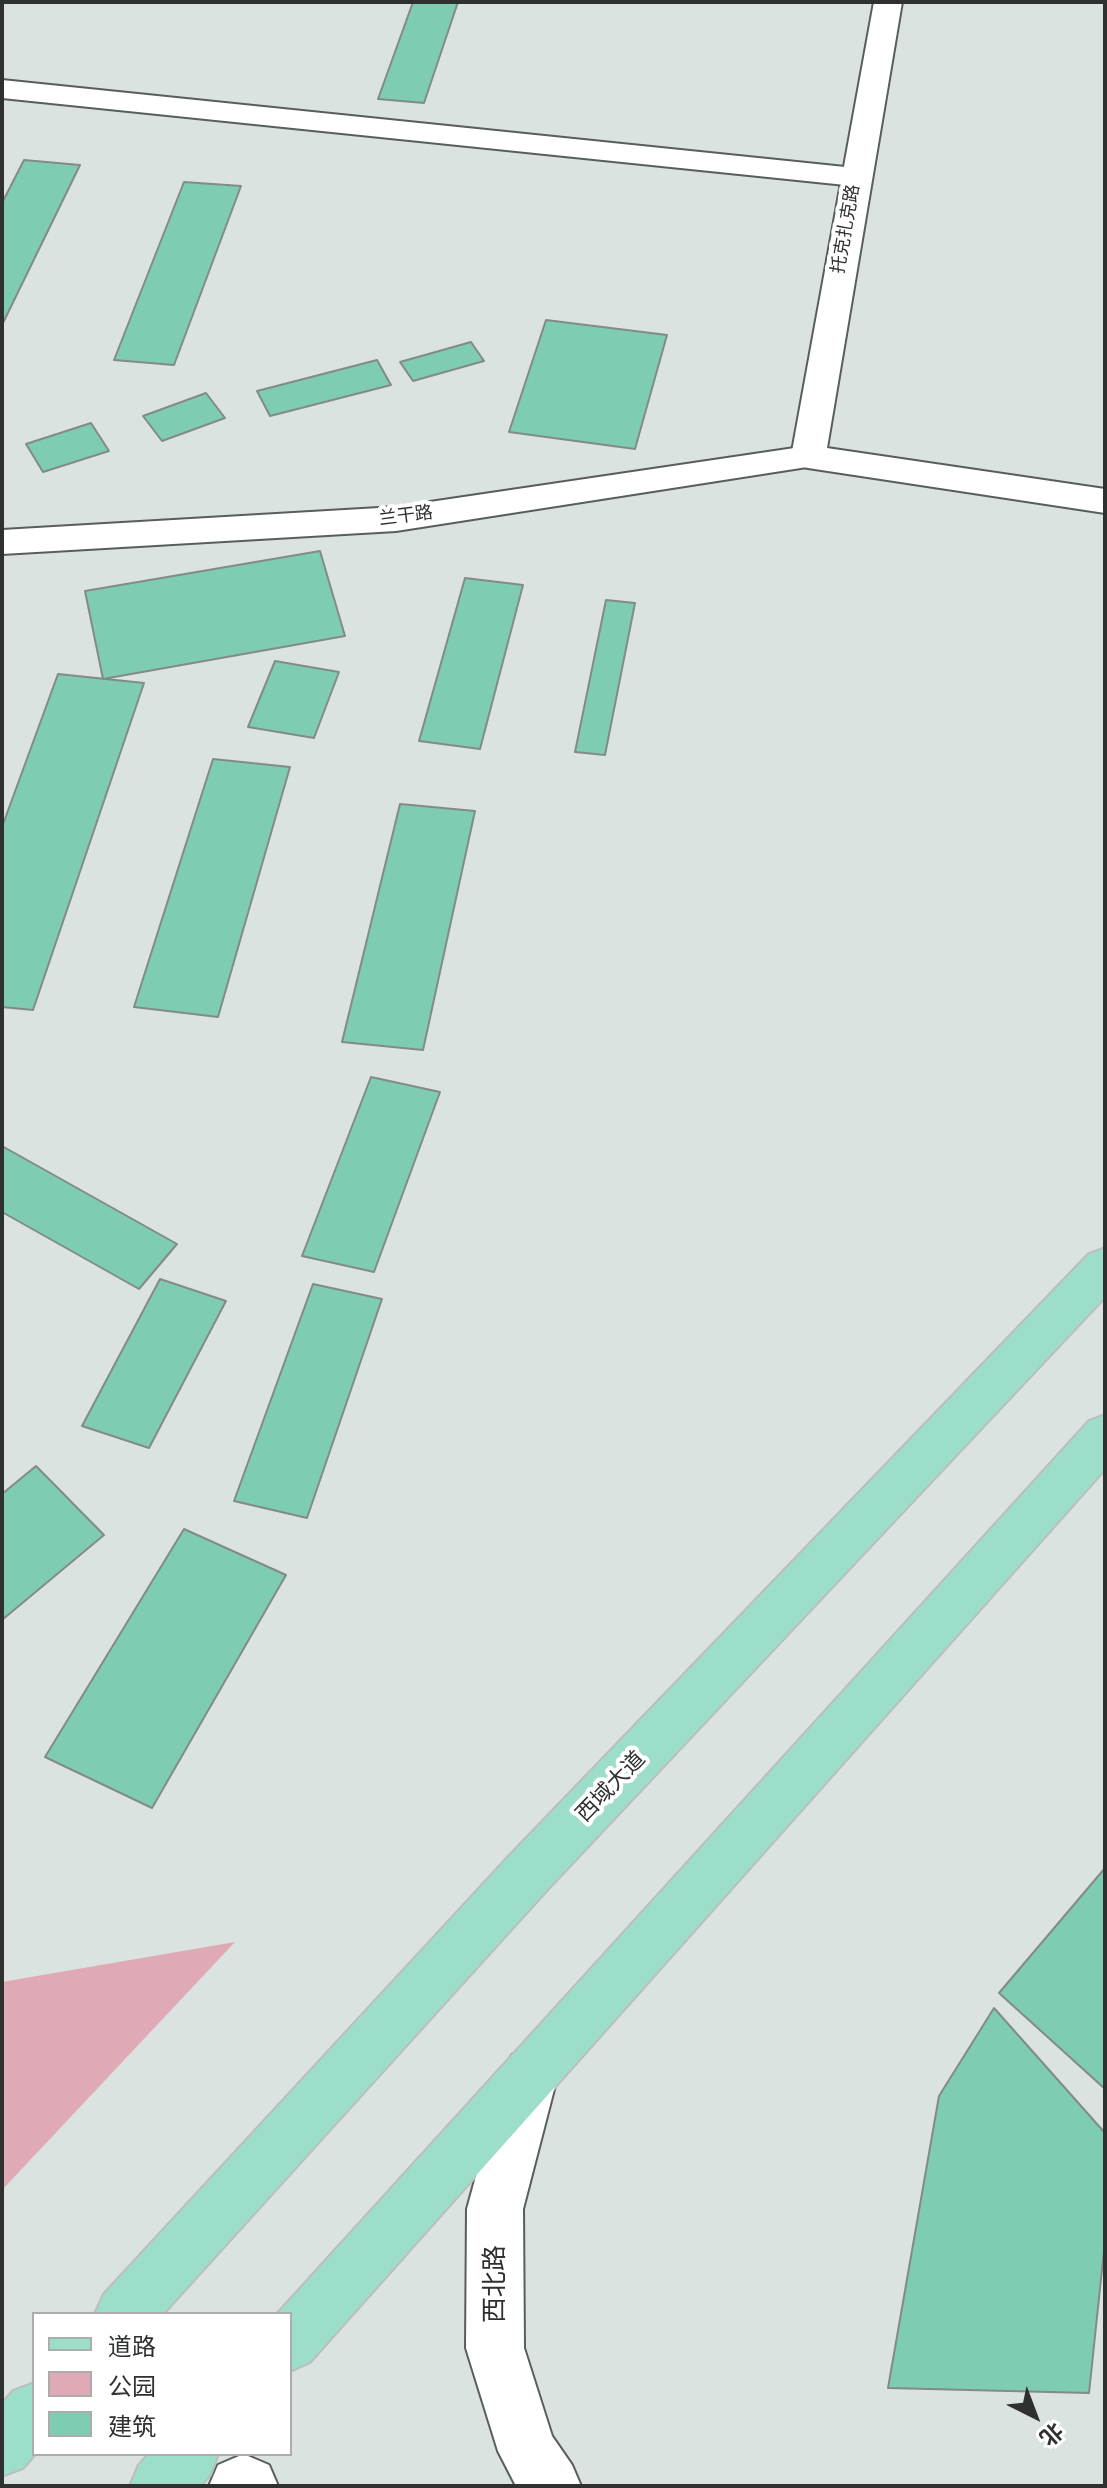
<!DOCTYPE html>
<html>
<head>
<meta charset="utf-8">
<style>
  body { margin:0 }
  #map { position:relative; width:1107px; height:2488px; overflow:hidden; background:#dbe3e0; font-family:Rubik,"Noto Sans SC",sans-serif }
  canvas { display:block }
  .frame { position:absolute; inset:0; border:4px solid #2e3130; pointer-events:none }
  .legend { position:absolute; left:32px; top:2312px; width:260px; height:144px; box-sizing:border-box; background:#fff; border:2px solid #abadac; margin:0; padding:10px 14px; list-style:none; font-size:24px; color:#2e3130 }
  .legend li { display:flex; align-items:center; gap:16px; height:40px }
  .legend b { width:40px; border:2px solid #abadac }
  .north { position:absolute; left:995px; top:2376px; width:80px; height:80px; -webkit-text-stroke:6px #fff; paint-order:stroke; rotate:138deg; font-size:22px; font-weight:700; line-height:32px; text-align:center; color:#2e3130 }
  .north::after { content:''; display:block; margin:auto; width:28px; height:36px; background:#2e3130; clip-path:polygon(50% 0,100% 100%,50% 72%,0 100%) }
</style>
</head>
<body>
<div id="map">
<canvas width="1107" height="2488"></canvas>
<div class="frame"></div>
<ul class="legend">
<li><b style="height:10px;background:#9cdeca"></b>道路</li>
<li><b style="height:22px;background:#dfaab6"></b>公园</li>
<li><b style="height:22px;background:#7eccb1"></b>建筑</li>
</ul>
<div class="north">北</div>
</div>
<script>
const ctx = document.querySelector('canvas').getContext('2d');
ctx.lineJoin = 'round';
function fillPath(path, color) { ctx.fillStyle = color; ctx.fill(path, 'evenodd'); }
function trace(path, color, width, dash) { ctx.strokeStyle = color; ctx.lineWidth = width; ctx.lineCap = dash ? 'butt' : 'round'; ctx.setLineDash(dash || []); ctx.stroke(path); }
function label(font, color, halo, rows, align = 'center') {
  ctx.font = font + ' Rubik,"Noto Sans SC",sans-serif'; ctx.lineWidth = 8; ctx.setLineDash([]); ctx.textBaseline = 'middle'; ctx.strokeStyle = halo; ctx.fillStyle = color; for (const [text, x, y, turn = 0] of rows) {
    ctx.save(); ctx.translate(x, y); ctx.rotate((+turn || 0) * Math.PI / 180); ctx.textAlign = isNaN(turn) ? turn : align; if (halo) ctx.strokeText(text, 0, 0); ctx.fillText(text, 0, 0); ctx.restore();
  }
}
const green = new Path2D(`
  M235 1942 2 2190V1982Z`);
const building = new Path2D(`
  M413 2H458L424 103 378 99Z
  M24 160 80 165 2 325V203Z
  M184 182 241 186 174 365 114 360Z
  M546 320 667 335 635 449 509 432Z
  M471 342 484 361 413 381 400 362Z
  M377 360 391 385 270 416 257 391Z
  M206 393 225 418 162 441 143 416Z
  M91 423 109 451 43 472 26 444Z
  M320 551 345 636 103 679 85 591Z
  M465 578 523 585 480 749 419 741Z
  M606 600 635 603 605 755 575 752Z
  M275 661 339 672 314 738 248 727Z
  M58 674 144 683 33 1010 2 1007V827Z
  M213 759 290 767 218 1017 134 1007Z
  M400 804 475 811 423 1050 342 1042Z
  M371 1077 440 1092 374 1272 302 1256Z
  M2 1146 177 1244 139 1289 2 1212Z
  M160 1279 226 1301 149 1448 82 1426Z
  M313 1284 382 1299 307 1518 234 1501Z
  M36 1466 104 1535 2 1620V1494Z
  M184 1529 286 1575 152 1808 45 1757Z
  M1105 1868V2089L999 1993Z
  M994 2008 1105 2133V2241L1089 2393 888 2388 939 2096Z`);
const street = new Path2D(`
  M2 80 855 168 866 170 870 177 866 184 855 186 2 98Z
  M808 446 820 449 825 457 820 465 396 531 2 554V530L396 507Z`);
const secondary = new Path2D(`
  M874 2H902L827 448 1105 489V513L808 468 796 465 791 457Z
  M531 2047 550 2055 558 2074 523 2209 524 2348 552 2436 572 2465 581 2486H516L498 2451 466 2348 467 2209 504 2074 512 2055Z
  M239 2456H248L269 2465 278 2486H209L218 2465Z`);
const primary = new Path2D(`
  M1105 1248V1297L547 1890 163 2314H95L104 2294 511 1854 1089 1254Z
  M1105 1415V1469L310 2362 290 2371V2314H277L1089 1421Z
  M34 2383 35 2454 23 2468 2 2476V2404L13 2391Z
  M149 2454H218L210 2475 200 2486H130L139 2465Z`);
const farStreetnames = [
  ["托克扎克路",846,229,-80],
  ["兰干路",406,516,-7]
];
const streetNames = [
  ["西域大道",611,1787,-46]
];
const nearStreetnames = [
  ["西北路",495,2284,-90]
];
fillPath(green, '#dfaab6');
fillPath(building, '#7eccb1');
trace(building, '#838b88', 2);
trace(street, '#575e5c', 4);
trace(secondary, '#575e5c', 4);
trace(primary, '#bcbdbd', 4);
fillPath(street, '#fff');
fillPath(secondary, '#fff');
fillPath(primary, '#9cdeca');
label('18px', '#2e3130', '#fff', farStreetnames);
label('22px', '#2e3130', '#fff', streetNames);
label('26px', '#2e3130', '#fff', nearStreetnames);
</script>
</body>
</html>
